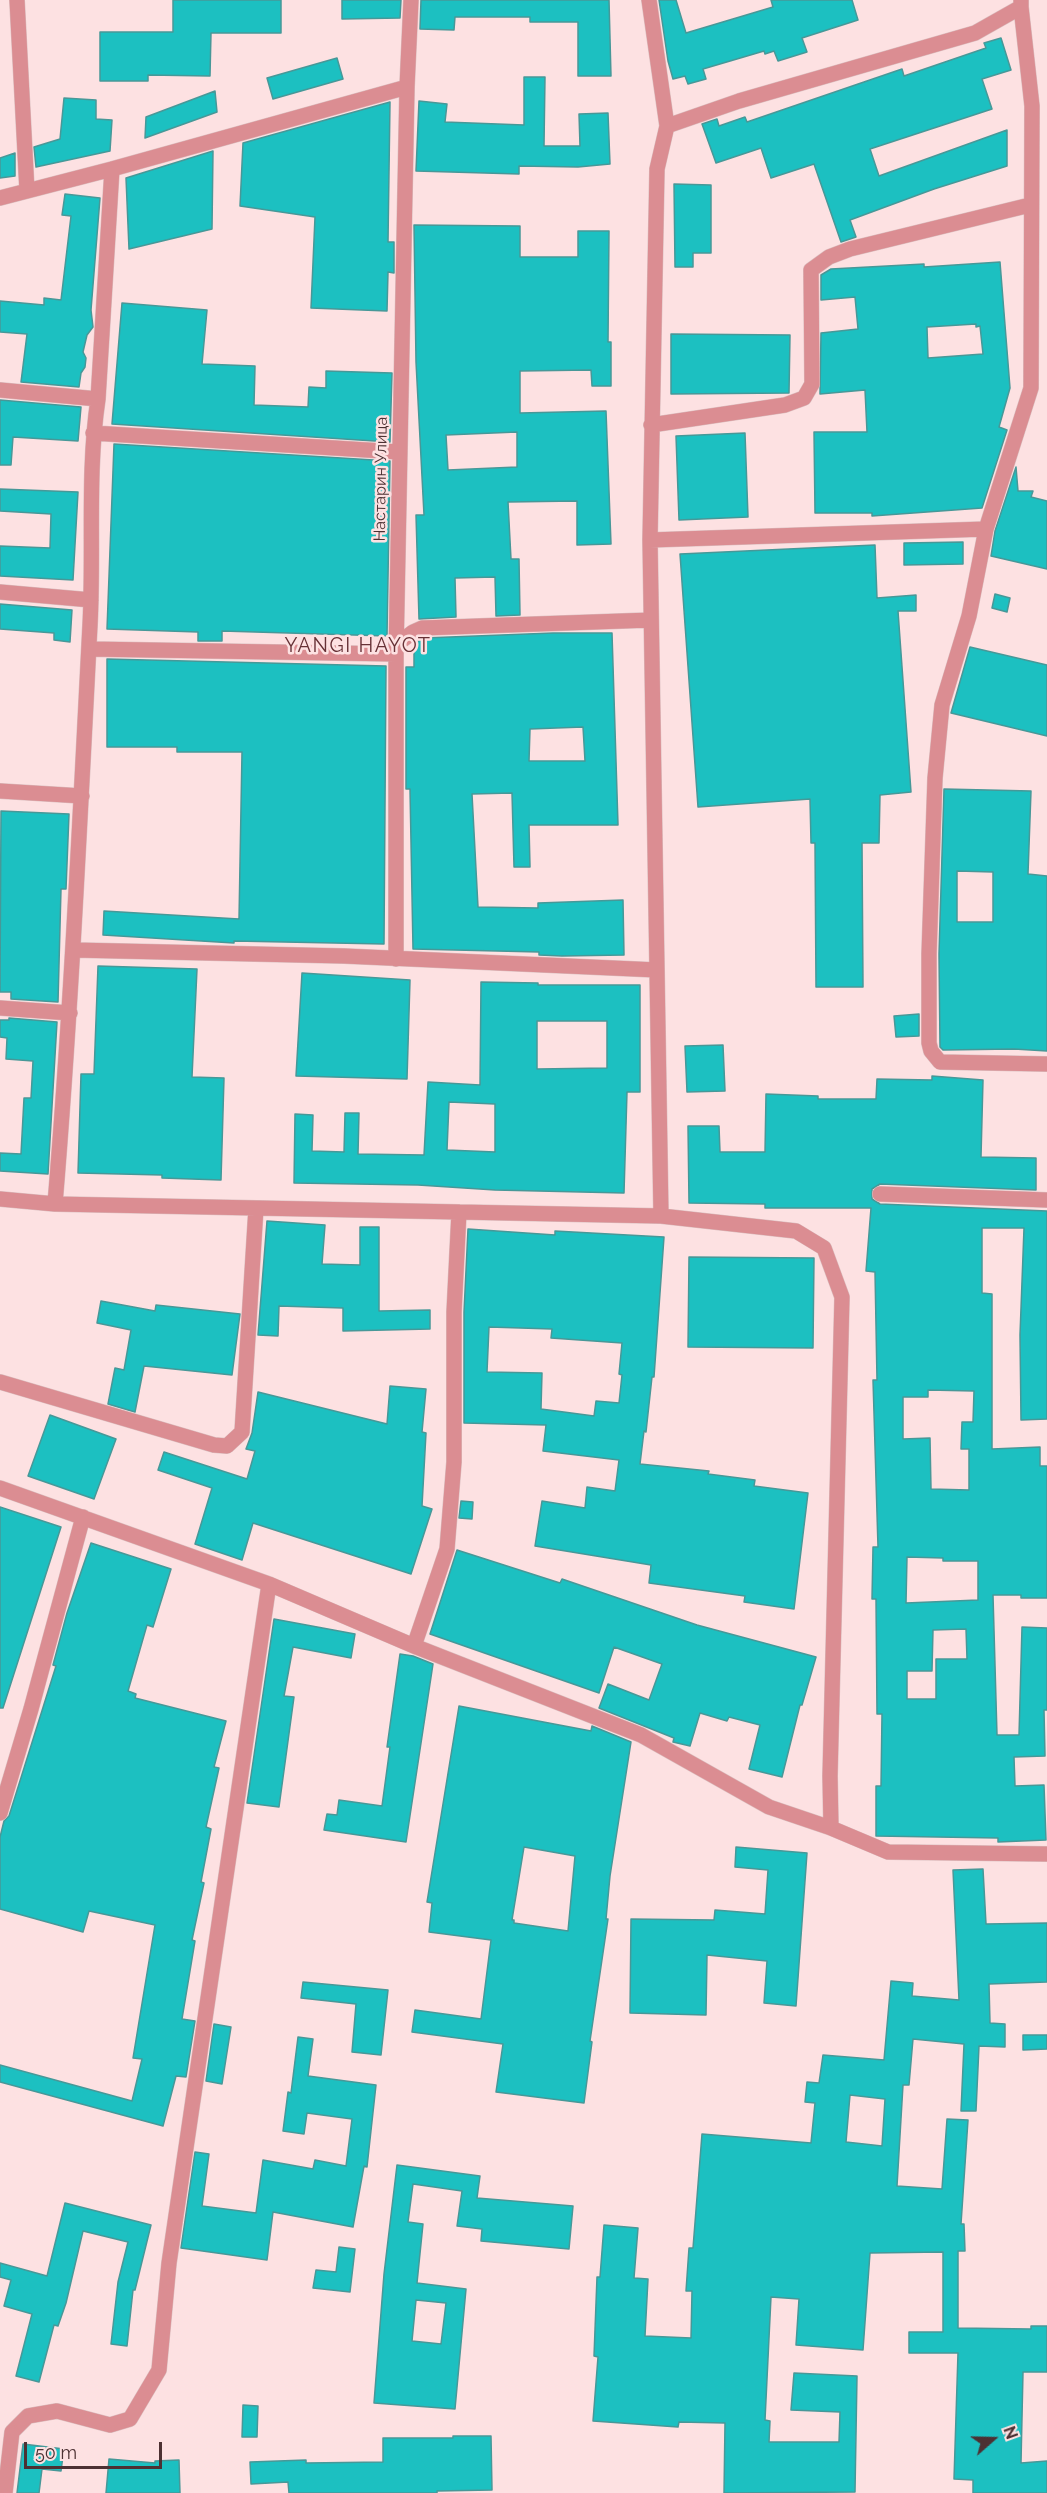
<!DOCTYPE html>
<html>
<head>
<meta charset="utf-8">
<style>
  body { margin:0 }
  #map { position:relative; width:1047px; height:2493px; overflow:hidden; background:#fde1e2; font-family:Raleway,sans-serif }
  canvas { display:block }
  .north { position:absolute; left:963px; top:2409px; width:60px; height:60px; -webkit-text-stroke:4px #fde1e2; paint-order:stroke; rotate:70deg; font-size:16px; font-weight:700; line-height:24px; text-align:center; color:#4c3133 }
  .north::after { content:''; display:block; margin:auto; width:21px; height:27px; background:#4c3133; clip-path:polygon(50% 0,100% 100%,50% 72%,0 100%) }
  .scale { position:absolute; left:24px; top:2442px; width:138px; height:27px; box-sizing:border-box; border:3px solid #4c3133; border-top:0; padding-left:8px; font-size:18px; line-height:21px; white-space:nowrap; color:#4c3133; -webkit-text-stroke:4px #fde1e2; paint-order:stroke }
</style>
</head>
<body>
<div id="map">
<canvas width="1047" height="2493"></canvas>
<div class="north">N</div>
<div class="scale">50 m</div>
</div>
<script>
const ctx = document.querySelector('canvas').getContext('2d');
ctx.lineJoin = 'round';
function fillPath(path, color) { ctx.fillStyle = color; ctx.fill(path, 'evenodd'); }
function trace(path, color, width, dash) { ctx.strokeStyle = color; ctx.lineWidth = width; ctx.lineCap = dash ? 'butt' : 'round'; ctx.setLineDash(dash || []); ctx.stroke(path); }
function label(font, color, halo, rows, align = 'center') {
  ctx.font = font + ' Raleway,sans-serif'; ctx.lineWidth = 5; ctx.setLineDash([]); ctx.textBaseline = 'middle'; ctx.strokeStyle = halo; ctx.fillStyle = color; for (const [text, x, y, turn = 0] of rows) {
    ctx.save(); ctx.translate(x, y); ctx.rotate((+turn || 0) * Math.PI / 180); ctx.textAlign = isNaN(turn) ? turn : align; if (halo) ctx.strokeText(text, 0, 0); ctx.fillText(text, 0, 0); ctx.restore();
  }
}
const building = new Path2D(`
  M173 0H281V33H211L210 76 148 75V81H100V32H173Z
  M342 0H401L400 18 342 19Z
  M421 0H609L611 76H578V22H530V17H455L454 30 420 29Z
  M659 0H676L686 33 773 7 771 0H852L858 20 802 38 807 52 778 61 774 51 765 54 764 51 703 69 706 79 688 84 685 76 673 79 668 61Z
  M1001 38 1011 70 982 79 992 109 870 149 879 176 1007 130V166L934 189 850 220 856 237 841 242 814 164 771 178 761 148 716 163 702 124 717 119 719 126 745 117 747 122 902 69 904 76 986 48 984 43Z
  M337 58 343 79 273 99 267 78Z
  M524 77H545L544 146H580L579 114 608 113 610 164 578 167 519 166V174L416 171 419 101 447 104 445 122 524 125Z
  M215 91 217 112 145 138 146 117Z
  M64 98 96 100V119L112 120 110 151 36 167 34 147 60 139Z
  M390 102 388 242H394V273L388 272 387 311 311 308 315 217 240 206 243 143Z
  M213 151 212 229 129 249 126 178Z
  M15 153V176L0 178V158Z
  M674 184 711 185V253H693V267H675Z
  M65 194 100 198 91 310 93 327 87 335 83 352 86 358 85 367 81 373 79 387 21 382 27 334 0 332V301L44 305V298L61 300 71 216 62 215Z
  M414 225 520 226V257H578V231H609L608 342H611V386H592L591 370 520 371V413L606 411 611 544 577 545V501L508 502 511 559H519L520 615 496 616 495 577 455 578 456 617 419 619 416 515H424L416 362ZM517 432V467L448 470 446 435Z
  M1000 262 1010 388 999 427 1007 430 982 508 872 516V513H815L814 432H867L865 390 820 394 821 333 858 329 855 297 821 300V275L831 269 924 264V267ZM976 324V327L980 326 983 354 928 358 927 327Z
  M122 303 207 310 202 364 255 366 254 405 308 407 309 387 326 388V371L392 373 390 442 112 424Z
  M671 334 790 335 789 393 671 394Z
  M0 400 81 407 78 441 13 437 11 465H0Z
  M745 433 748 517 679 520 676 436Z
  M114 444 390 461 387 636 222 631V641H198V632L107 629Z
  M1016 467 1018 491H1033L1031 497 1047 501V569L991 556 995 531Z
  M0 489 78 492 73 580 0 576V546L50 548 51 514 0 511Z
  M963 542V564L904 565V543Z
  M875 545 877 598 916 595V611H898L911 792 880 795 879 843H862L863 987H816L815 843H811L810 799 698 807 680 554Z
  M995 594 1010 598 1007 612 992 608Z
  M0 604 72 610 70 642 54 640V633L0 629Z
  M553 633H612L618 825H529L530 867H514L512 793 472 794 478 907 538 908V903L623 900 624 955 562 956 539 955V952L413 949 410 789H406V667H414V643L424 638ZM583 727 585 761H529L530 729Z
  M970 647 1047 665V736L951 713Z
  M107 659 386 666 384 944 234 941V943L103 935 104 911 239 919 242 752H177V747H107Z
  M944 789 1031 791 1028 874 1047 876V1051L1014 1049 943 1050 940 1047 939 954ZM957 871 993 872V922H957Z
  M1 811 69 814 66 889H61L58 1002 11 999V992H0Z
  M98 966 197 969 192 1077 224 1078 221 1180 162 1178V1175L78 1173 81 1074H94Z
  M302 973 410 980 407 1079 296 1076Z
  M481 982 538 983V985H640V1092H627L624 1193 495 1190 418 1185 294 1183 295 1114 313 1115 312 1151 344 1152 345 1113H359L358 1154 424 1155 428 1082 480 1085ZM537 1021H607V1068L537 1069ZM449 1102 495 1104V1152L447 1150Z
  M919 1014V1036L896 1037 894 1016Z
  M9 1018 57 1022 48 1174 0 1171V1153L21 1154 24 1098H31L33 1061 6 1059 7 1038 0 1037V1020H9Z
  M723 1045 725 1091 687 1092 685 1046Z
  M932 1076 983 1080 981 1157 1036 1158V1190L880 1184 872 1189V1199L880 1204 1047 1211V1419L1021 1420 1020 1335 1024 1228H982V1293L992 1294V1449L1040 1447V1466H1047V1598H1021V1595H993L997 1735H1019L1022 1627 1047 1628V1710H1044L1045 1756 1014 1757 1015 1786 1044 1785 1046 1840 998 1842V1838L876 1836V1786H881L882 1714H877L876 1599H872L873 1547H878L873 1380H877L875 1272 866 1271 871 1208H765V1204L689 1203 688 1126H719L720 1152H765L766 1094 818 1096V1099H876L877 1079 932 1080ZM928 1390 974 1391 973 1422H962L961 1449H969V1490L931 1489 930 1438 903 1439V1397H928ZM907 1557 943 1558V1561H978V1600L906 1603ZM966 1629 967 1659H936V1699H907V1671H932L933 1630Z
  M267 1221 325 1225 322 1264 360 1265V1227H379V1311L430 1310V1329L343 1331V1308L279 1306 278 1336 258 1335Z
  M468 1229 555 1235V1231L664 1237 654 1377H652L646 1432 644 1431 640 1464 709 1471 708 1474 755 1480 754 1486 808 1493 794 1609 744 1602 745 1596 649 1583 651 1565 535 1546 542 1501 585 1508 587 1487 615 1491 619 1460 543 1451 546 1425 464 1423V1312ZM489 1327 552 1329 551 1338 622 1343 619 1374 622 1375 619 1403 596 1401 594 1416 541 1409 542 1373 487 1372Z
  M689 1257 814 1258 813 1348 688 1347Z
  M101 1301 155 1311 156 1305 240 1314 232 1375 144 1366 135 1412 108 1404 115 1368 124 1370 131 1330 97 1323Z
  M390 1386 426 1389 422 1432 426 1433 422 1506 432 1509 411 1574 253 1523 242 1560 195 1544 212 1488 158 1470 164 1452 247 1479 255 1451 246 1449 252 1433 258 1392 387 1424Z
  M50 1415 116 1439 94 1499 28 1476Z
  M461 1501 473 1502 472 1519 459 1518Z
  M0 1507 61 1527 3 1708H0Z
  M91 1543 171 1569 153 1627 147 1625 128 1691 136 1694 135 1698 226 1721 214 1767 219 1768 206 1827 211 1829 201 1882 204 1883 192 1940 195 1941 182 2019 195 2021 186 2077 176 2076 163 2126 0 2082V2065L132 2101 142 2059 133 2058 155 1925 89 1911 83 1932 0 1909V1837L4 1821 9 1816 56 1666 53 1665 67 1613Z
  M457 1550 560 1583 562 1579 697 1625 816 1657 802 1705H800L782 1777 749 1769 760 1725 729 1717 727 1721 700 1713 690 1746 673 1742 674 1738 599 1708 608 1684 649 1700 662 1664 614 1647 599 1693 430 1634Z
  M274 1619 355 1634 351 1658 293 1647 284 1696 294 1697 279 1807 247 1803Z
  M400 1654 413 1656 433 1664 406 1842 324 1830 327 1814 337 1815 339 1800 382 1806 390 1747H387Z
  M459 1706 591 1731 592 1726 631 1742 610 1876 606 1919H608L590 2041 592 2042 584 2103 496 2092 503 2044 412 2032 415 2010 481 2019 491 1940 429 1932 432 1903 427 1902ZM524 1847 575 1856 568 1931 514 1923V1920H512Z
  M736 1847 807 1853 796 2006 764 2003 767 1961 707 1955 706 2015 630 2013 631 1919 714 1920 715 1910 765 1914 768 1870 735 1867Z
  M983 1869 986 1924 1047 1923V1982L989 1984 990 2023 1005 2024V2047L979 2046 976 2111H961L964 2044 913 2039 909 2085H903L897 2186 942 2189 947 2119 968 2120 961 2224H964L965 2251H958V2328L1031 2329V2326H1047V2372H1023L1021 2463 1047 2461V2493H973V2480L954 2479 958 2353H909V2332H943V2252L870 2253 863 2350 796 2345 799 2299 771 2297 765 2420 770 2421 769 2442H839L840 2412 791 2410 794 2373 857 2376 855 2492 724 2493 725 2423 679 2422 678 2427 593 2421 598 2357 594 2356 597 2277H600L604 2225 638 2228 634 2278 648 2279 645 2336 691 2338 692 2291H686L689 2248H693L702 2134 811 2143 815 2103 805 2102 807 2082 819 2083 823 2055 884 2060 891 1981 913 1983 912 1996 959 2000 953 1870ZM850 2095 885 2099 882 2146 846 2142Z
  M303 1982 388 1990 381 2055 352 2052 356 2004 301 1998Z
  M214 2024 231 2027 222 2084 206 2081Z
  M1023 2035H1047V2049L1023 2050Z
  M298 2037 313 2039 308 2076 376 2085 367 2167 364 2166 353 2227 273 2212 267 2260 181 2248 195 2152 209 2154 202 2206 256 2213 263 2160 313 2169 315 2160 346 2166 352 2119 307 2113 304 2134 283 2131 288 2092 291 2093Z
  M397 2165 480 2176 477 2198 573 2206 569 2249 481 2241 482 2229 457 2226 462 2191 413 2184 408 2222 423 2224 417 2283 466 2289 455 2409 374 2403 384 2274ZM416 2300 446 2303 441 2344 412 2341Z
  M65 2203 151 2225 135 2290H133L127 2346 111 2344 118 2282 128 2242 83 2231 66 2303 58 2326 54 2325 39 2382 16 2376 32 2314 4 2306 11 2280 0 2277V2263L47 2276Z
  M339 2247 355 2249 350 2292 313 2288 316 2270 336 2272Z
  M243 2405 258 2406 257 2437H242Z
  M453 2436H491L492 2490 437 2491V2493H289L288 2482 251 2484 250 2462 306 2460V2463L383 2462V2438H453Z
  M23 2444 64 2449 61 2471 42 2469 39 2493H17Z
  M109 2459 155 2463V2461L179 2460 180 2493H106Z`);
const minor = new Path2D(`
  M17 0 27 191
  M649 0 667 126
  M1021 7 1032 106 1031 388 986 529 969 616 942 705 935 778 929 954V1043L931 1051 940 1062 1047 1064
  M0 198 112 169
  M0 390 98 399
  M651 425 785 405 804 398 812 384 811 270 829 257 850 249 1030 205
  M93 433 399 452
  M650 540 986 529
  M0 592 91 600
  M396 645 413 632 422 628 651 620
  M89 649 396 654
  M0 791 82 796
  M74 950 344 956 657 970
  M396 959V654L407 87 411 0
  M0 1008 70 1013
  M880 1194 1047 1200
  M0 1199 55 1204 661 1216 796 1231 824 1248 842 1297 830 1776 831 1828 888 1852 1047 1854
  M55 1204C71 1011 80 818 90 625 94 550 87 473 98 399L112 169 407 87
  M661 1216 650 540 657 169 667 126 739 101 975 33 1021 7V0
  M0 1382 214 1445 227 1446 242 1432 256 1208
  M0 1488 269 1584 414 1646 641 1735 769 1807 831 1828
  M414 1646 447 1549 454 1462V1312L459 1212
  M0 1813 31 1709 83 1517
  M5 2493 12 2432 28 2416 57 2411 110 2425 130 2419 159 2370 169 2263 269 1584`);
const streetNames = [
  ["Настарин Улица",381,479,-89]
];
const quarterNames = [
  ["YANGI HAYOT",358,646]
];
fillPath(building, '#1cc0c1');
trace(building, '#479898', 1.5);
trace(minor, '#dabebf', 16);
trace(minor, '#db8d92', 15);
label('16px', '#4c3133', '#fde1e2', streetNames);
ctx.letterSpacing = '1.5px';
label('20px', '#673136', '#fde1e2', quarterNames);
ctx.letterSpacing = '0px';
</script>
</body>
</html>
